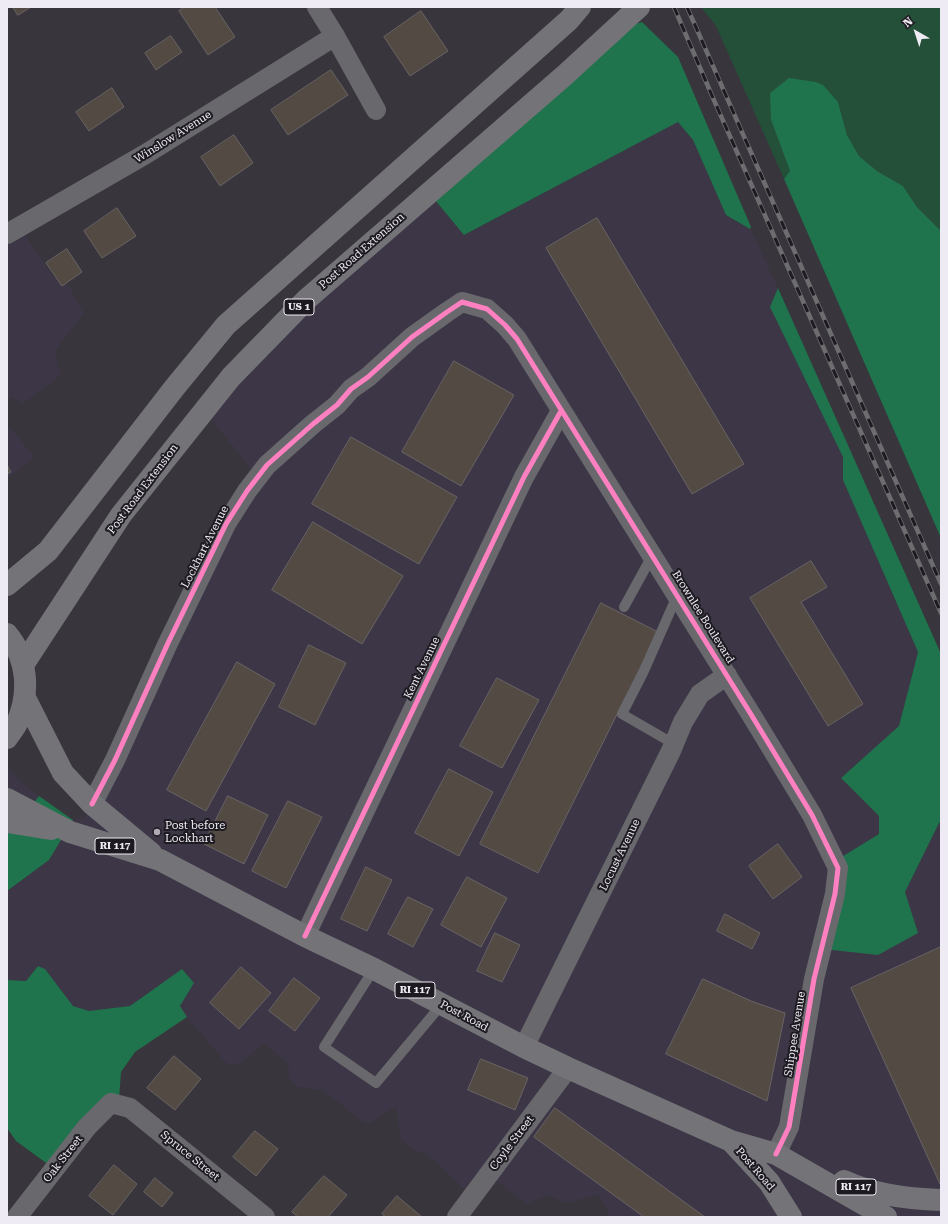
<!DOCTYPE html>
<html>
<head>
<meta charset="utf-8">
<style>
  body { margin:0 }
  #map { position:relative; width:948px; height:1224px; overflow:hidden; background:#38353c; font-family:"Roboto Serif",serif }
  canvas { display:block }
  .frame { position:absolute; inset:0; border:8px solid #efebf4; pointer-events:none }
  .north { position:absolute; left:896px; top:12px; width:40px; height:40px; -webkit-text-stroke:3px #1d1b21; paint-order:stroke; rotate:321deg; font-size:11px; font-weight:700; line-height:16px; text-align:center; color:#efebf4 }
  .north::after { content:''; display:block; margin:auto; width:14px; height:18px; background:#efebf4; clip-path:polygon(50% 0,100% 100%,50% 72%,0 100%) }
</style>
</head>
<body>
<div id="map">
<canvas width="948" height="1224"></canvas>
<div class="frame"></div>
<div class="north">N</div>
</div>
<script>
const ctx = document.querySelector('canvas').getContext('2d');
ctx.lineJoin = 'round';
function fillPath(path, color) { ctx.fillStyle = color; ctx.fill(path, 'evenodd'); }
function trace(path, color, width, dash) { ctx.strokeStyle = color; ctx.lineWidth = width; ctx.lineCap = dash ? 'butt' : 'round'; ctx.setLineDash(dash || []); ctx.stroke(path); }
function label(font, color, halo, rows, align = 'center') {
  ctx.font = font + ' "Roboto Serif",serif'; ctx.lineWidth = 4; ctx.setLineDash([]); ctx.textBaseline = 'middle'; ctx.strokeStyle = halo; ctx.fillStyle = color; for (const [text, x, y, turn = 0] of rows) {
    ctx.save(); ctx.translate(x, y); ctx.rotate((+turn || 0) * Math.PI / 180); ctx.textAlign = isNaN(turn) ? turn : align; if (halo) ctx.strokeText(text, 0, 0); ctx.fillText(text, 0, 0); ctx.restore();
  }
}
const built = new Path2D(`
  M678 122 693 140 726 215 750 229 754 236 778 288 770 307 844 457 843 480 918 652 899 726 841 778 879 816V834L840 859 905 892 939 823 941 821V1217H610L599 1194 566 1203 548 1195 527 1203 489 1176 468 1193 429 1155 412 1149 401 1139 396 1106 372 1122 364 1123 323 1090 296 1087 289 1078 288 1063 264 1043 239 1064H227L187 1017 180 1006 194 983 182 969 130 1006 89 1011 73 1006 45 969 38 966 26 981 7 980V891L49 860 73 820 84 818 224 525 254 473 201 406 435 200 465 235Z
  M20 228 54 277 66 280 84 314 60 343 55 352 61 375 24 403 11 397 7 407V231Z
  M7 424 34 456H35L7 479Z
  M7 767 23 784 39 796 14 828 7 834Z`);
const green = new Path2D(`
  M701 7H941V231L917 207 903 186 877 171 859 156 847 135 838 102 816 82 771 120 790 171 784 179 716 26Z`);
const forest = new Path2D(`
  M642 22 678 57 751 227 750 229 726 215 693 140 678 122 464 235 435 200 636 24Z
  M789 78 816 82 823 85 838 102 847 135 859 156 877 171 903 186 917 207 941 231V538L784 179 790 171 771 120 770 93Z
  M778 288 941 654V821L939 823 905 892 918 933 878 955 823 949 840 858 879 834V816L841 778 899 726 918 652 843 480V457L770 307Z
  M39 796 73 820 49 860 7 891V834L14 828Z
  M38 966 45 969 73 1006 89 1011 130 1006 182 969 194 983 180 1006 187 1017 135 1052 121 1072 119 1099 53 1168 16 1141 7 1128V980L26 981Z`);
const building = new Path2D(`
  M13 7H31L18 15Z
  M185 7H215L235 37 208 55 179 11Z
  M421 11 448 51 410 76 384 37Z
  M171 36 182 52 156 70 145 53Z
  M331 70 348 95 288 135 271 110Z
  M112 88 124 107 89 131 76 112Z
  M234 135 253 163 220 186 201 157Z
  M117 208 136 236 102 258 84 231Z
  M597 218 744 464 692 494 546 248Z
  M67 249 82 272 62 286 46 263Z
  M454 361 514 395 461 486 402 452Z
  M351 437 457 497 419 564 312 504Z
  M7 465 11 472 7 474Z
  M313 522 403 576 362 644 272 590Z
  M811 561 827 587 801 602 863 704 828 726 750 598Z
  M601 603 658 632 538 873 480 844Z
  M309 645 346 663 315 725 279 707Z
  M237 662 275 684 206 811 167 790Z
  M497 678 539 700 502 768 460 746Z
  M449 769 493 792 459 856 415 833Z
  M228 796 268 815 244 864 204 844Z
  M288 801 322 817 286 888 252 871Z
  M778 844 802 877 773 899 749 866Z
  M366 867 392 880 367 931 341 919Z
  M467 877 507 898 481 947 441 925Z
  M408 897 433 909 413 947 388 934Z
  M725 914 760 933 752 949 717 931Z
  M495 933 520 945 502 982 477 971Z
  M941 947V1184H940L851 988Z
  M241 967 271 993 239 1029 210 1003Z
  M294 978 320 998 295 1031 269 1011Z
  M703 979 751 1001 785 1013 767 1101 666 1054Z
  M174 1056 201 1079 175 1110 147 1088Z
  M481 1059 528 1078 515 1110 468 1090Z
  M555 1108 705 1217H644L534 1137Z
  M255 1131 278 1149 256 1176 233 1157Z
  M114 1165 137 1184 113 1215 89 1196Z
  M324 1176 347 1195 328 1217H298L292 1212Z
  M155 1178 173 1193 162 1207 144 1192Z
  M397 1196 422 1217H386L382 1214Z`);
const lane = new Path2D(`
  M624 607 652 556
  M674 744 622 714 643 673 677 596
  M374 969 324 1047 376 1083 442 1004`);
const street = new Path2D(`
  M317 7 335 36 376 110
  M7 234 144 155 335 36
  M92 804 115 760 168 643 226 524 247 491 267 465 313 424 337 405 351 389 368 377 412 337 447 312 462 302 487 309 505 325 517 339 752 716 812 815 838 868 835 894 814 979 789 1127 776 1154
  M305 936 524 477 561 411
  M524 1047 671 751 683 722 700 694 727 675
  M17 1217 87 1127 111 1103 130 1108 265 1217
  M457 1217 568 1068`);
const primary = new Path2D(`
  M7 585 48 551 175 387 226 325 569 20 580 7
  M7 634C28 659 30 693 17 723 15 728 10 733 7 738
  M23 665 121 515 231 377 307 299 565 75 639 7
  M25 698 63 773 92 804 151 853
  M7 799 70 832 160 860 305 936 374 969 524 1047 568 1068 731 1141 776 1154 886 1217
  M7 822 51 829
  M731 1141 769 1182 791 1217
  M844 1181C874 1195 908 1199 941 1200`);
const rail = new Path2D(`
  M674 7 713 98 941 613
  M687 7 941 584`);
const cycleway = new Path2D(`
  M92 804 115 760 168 643 226 524 247 491 267 465 313 424 337 405 351 389 368 377 412 337 447 312 462 302 487 309 505 325 517 339 752 716 812 815 838 868 835 894 814 979 789 1127 776 1154
  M305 936 524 477 561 411`);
const markers = [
  [157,832,4,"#afabb4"]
];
const shields = [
  [299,307,30],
  [115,846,40],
  [415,990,40],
  [856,1187,40]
];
const shieldNames = [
  ["US 1",299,307],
  ["RI 117",115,846],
  ["RI 117",415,990],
  ["RI 117",856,1187]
];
const streetNames = [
  ["Winslow Avenue",173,137,-32],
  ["Post Road Extension",362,251,-41],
  ["Post Road Extension",143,489,-53],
  ["Lockhart Avenue",205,547,-63],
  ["Brownlee Boulevard",703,617,58],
  ["Kent Avenue",422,668,-64],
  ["Locust Avenue",620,855,-64],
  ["Post Road",464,1016,28],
  ["Shippee Avenue",795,1034,-81],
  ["Coyle Street",512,1143,-53],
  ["Spruce Street",190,1156,39],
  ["Oak Street",63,1159,-52],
  ["Post Road",755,1169,49]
];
const poiNames = [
  ["Post before",165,826],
  ["Lockhart",165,839]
];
fillPath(built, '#3d3647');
fillPath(green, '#245039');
fillPath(forest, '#1f734d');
fillPath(building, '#534a43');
trace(building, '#686464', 1);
trace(lane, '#69696d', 10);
trace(street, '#69696d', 20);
trace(primary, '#747478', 22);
trace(rail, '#6d6c6f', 4.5);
trace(rail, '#1d1b21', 3, [9]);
trace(cycleway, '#ff80c0', 5);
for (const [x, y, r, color] of markers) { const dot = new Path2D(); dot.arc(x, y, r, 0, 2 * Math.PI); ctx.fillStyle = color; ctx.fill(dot); trace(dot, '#1d1b21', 1.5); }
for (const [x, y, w] of shields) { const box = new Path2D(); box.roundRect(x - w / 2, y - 8, w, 16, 3); ctx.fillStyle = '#1d1b21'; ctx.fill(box); trace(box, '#efebf4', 1); }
label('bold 10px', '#efebf4', null, shieldNames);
label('11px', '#efebf4', '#1d1b21', streetNames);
label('11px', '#efebf4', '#1d1b21', poiNames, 'left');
</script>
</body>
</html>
